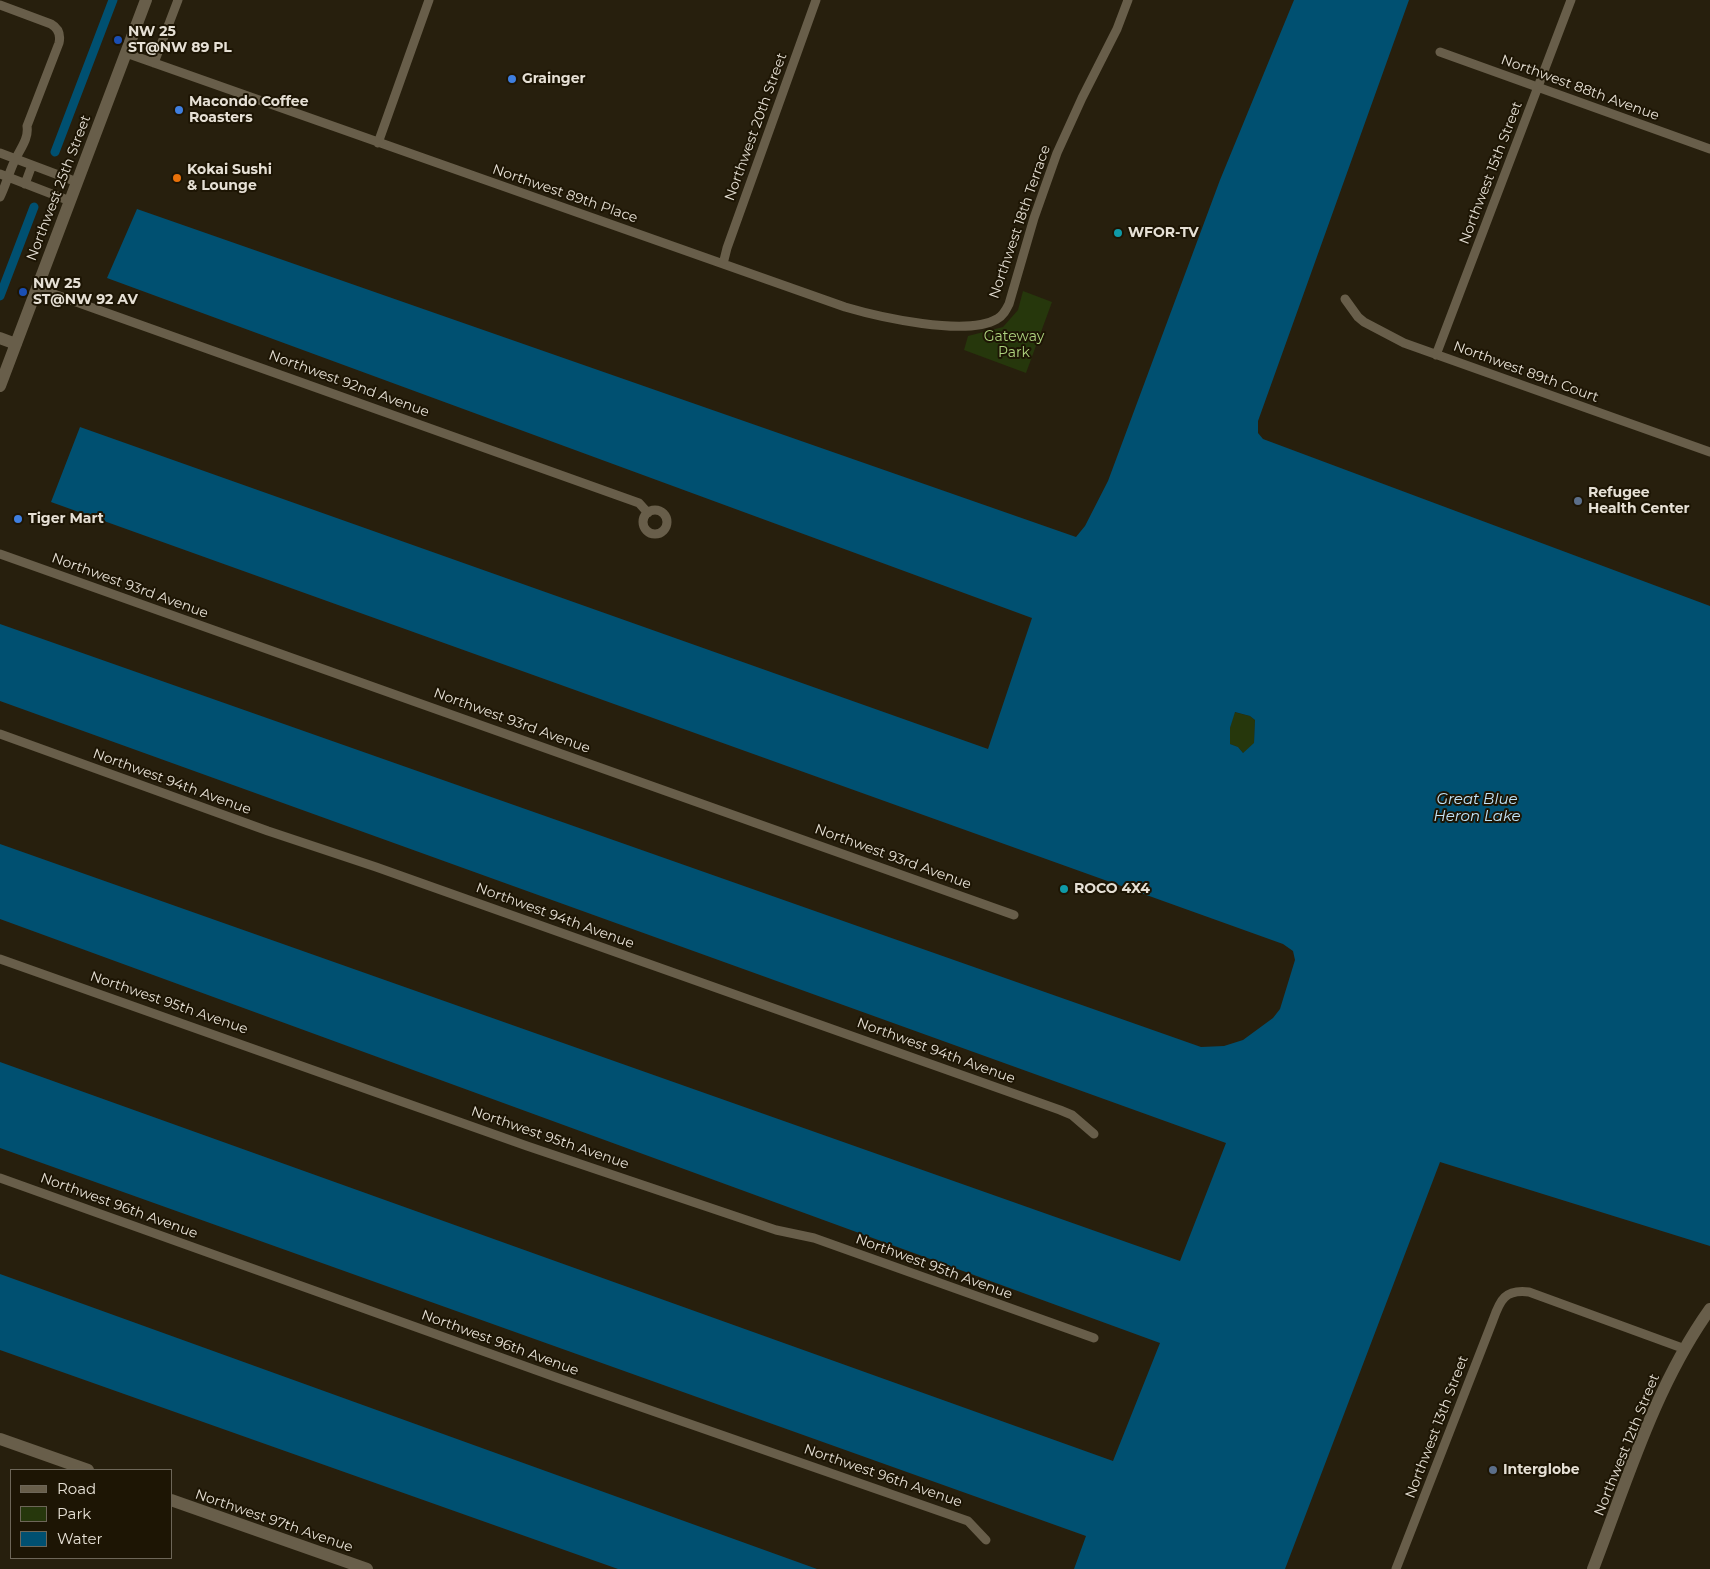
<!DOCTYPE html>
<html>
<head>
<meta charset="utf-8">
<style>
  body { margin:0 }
  #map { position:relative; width:1710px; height:1569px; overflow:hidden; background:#271f0d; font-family:Montserrat,sans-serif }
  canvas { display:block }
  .legend { position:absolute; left:10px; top:1469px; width:162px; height:90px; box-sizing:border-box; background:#1d1504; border:1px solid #6d6658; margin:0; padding:6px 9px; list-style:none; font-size:15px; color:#e6e0d5 }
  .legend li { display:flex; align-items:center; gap:10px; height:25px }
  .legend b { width:25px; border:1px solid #6d6658 }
</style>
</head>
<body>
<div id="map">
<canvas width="1710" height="1569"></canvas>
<ul class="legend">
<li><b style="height:6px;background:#685e4a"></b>Road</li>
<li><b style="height:14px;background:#26370c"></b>Park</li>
<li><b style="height:14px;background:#005071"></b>Water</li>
</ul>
</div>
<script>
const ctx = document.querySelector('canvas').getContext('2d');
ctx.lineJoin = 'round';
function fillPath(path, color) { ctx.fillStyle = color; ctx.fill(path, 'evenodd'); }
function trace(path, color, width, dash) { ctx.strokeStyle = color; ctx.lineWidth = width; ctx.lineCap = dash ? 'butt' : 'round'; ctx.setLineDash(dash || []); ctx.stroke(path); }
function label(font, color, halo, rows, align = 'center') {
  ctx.font = font + ' Montserrat,sans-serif'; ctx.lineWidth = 4; ctx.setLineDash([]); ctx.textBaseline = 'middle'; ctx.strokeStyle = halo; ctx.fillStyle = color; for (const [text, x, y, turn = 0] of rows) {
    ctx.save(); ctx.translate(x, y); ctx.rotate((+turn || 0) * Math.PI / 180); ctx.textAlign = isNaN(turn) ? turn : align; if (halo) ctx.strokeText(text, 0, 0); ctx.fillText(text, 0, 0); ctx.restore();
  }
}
const green = new Path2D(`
  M1023 291 1052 302 1026 373 964 350 968 336 1003 327 1018 310Z
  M1234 712 1250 716 1255 720 1254 744 1243 753 1238 747 1230 744V728Z`);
const water = new Path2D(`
  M1294 0H1409L1258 421V433L1263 439 1710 606V1246L1440 1162 1285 1569H1074L1086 1536 0 1148V1062L1113 1461 1160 1343 0 919V844L1180 1261 1226 1143 0 701V624L1201 1047 1224 1046 1243 1040 1273 1018 1280 1009 1295 960 1293 951 1283 944 51 502 80 427 988 749 1032 618 107 278 137 209 1076 537 1085 526 1108 481 1220 180ZM1235 712 1250 716 1255 720 1254 743 1243 753 1238 747 1230 744V728Z
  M0 1274 817 1569H618L0 1350Z`);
const canal = new Path2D(`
  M55 152 113 0
  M0 296 34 207`);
const street = new Path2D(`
  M0 5 51 24C58 28 61 34 59 43L27 126C29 139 20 149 15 160 9 172 6 185 0 197
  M1440 52 1710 149
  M126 53 845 307C879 317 966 337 997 319 1003 316 1006 310 1009 304L1034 218 1057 153 1082 98 1117 29 1128 0
  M154 63 178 0
  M378 143 429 0
  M0 153 77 182
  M0 174 70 201
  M25 184 32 165
  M723 264 727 248 816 0
  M37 288 639 503 648 513
  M1345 299 1358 317 1364 322 1404 343 1710 452
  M1436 355 1571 0
  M643 522a12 12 0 1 1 24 0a12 12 0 1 1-24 0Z
  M0 554 1014 915
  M0 734 268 831 376 867 1060 1110 1072 1115 1094 1134
  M0 959 527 1146 776 1230 814 1238 1094 1338
  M0 1178 558 1378 968 1521 986 1540
  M1396 1569 1493 1320C1500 1300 1505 1289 1529 1292L1685 1349`);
const secondary = new Path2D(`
  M0 338 16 344
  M0 386 146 0
  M0 1439 88 1470
  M171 1500 367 1569
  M1593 1569C1627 1481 1655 1386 1710 1309`);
const markers = [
  [118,40,5,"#1a4fb4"],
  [512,79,5,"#3f7fe0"],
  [179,110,5,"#3f7fe0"],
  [177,178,5,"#e8710a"],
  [1118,233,5,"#0f9aa8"],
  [23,292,5,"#1a4fb4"],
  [1578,501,5,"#5c6f8a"],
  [18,519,5,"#3f7fe0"],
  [1064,889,5,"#0f9aa8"],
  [1493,1470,5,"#5c6f8a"]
];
const poiNames = [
  ["NW 25",128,32],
  ["ST@NW 89 PL",128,48],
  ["Grainger",522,79],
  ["Macondo Coffee",189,102],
  ["Roasters",189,118],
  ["Kokai Sushi",187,170],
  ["& Lounge",187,186],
  ["WFOR-TV",1128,233],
  ["NW 25",33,284],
  ["ST@NW 92 AV",33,300],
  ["Refugee",1588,493],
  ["Health Center",1588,509],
  ["Tiger Mart",28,519],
  ["ROCO 4X4",1074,889],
  ["Interglobe",1503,1470]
];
const streetNames = [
  ["Northwest 88th Avenue",1580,88,20],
  ["Northwest 20th Street",756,127,-70],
  ["Northwest 15th Street",1491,173,-69],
  ["Northwest 25th Street",59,188,-69],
  ["Northwest 89th Place",565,194,19],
  ["Northwest 18th Terrace",1020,222,-71],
  ["Northwest 89th Court",1526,372,20],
  ["Northwest 92nd Avenue",349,384,20],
  ["Northwest 93rd Avenue",130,586,20],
  ["Northwest 93rd Avenue",512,721,20],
  ["Northwest 94th Avenue",172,782,20],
  ["Northwest 93rd Avenue",893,857,20],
  ["Northwest 94th Avenue",555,916,20],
  ["Northwest 95th Avenue",169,1003,19],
  ["Northwest 94th Avenue",936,1051,20],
  ["Northwest 95th Avenue",550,1138,19],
  ["Northwest 96th Avenue",119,1206,20],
  ["Northwest 95th Avenue",934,1267,20],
  ["Northwest 96th Avenue",500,1343,20],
  ["Northwest 13th Street",1437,1427,-69],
  ["Northwest 12th Street",1627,1445,-68],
  ["Northwest 96th Avenue",883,1476,19],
  ["Northwest 97th Avenue",274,1521,19]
];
const parkNames = [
  ["Gateway",1014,337],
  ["Park",1014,353]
];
const waterNames = [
  ["Great Blue",1477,800],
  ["Heron Lake",1477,817]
];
fillPath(green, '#26370c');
fillPath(water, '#005071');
trace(canal, '#005071', 9);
trace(street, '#685e4a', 9);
trace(secondary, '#685e4a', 12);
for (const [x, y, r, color] of markers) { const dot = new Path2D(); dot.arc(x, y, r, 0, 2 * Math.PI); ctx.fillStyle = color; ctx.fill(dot); trace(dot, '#1d1504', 2); }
label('bold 14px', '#e6e0d5', '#1d1504', poiNames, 'left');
label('14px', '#e6e0d5', '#1d1504', streetNames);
label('14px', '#aed37f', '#1d1504', parkNames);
label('italic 15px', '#c1e4f9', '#1d1504', waterNames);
</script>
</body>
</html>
